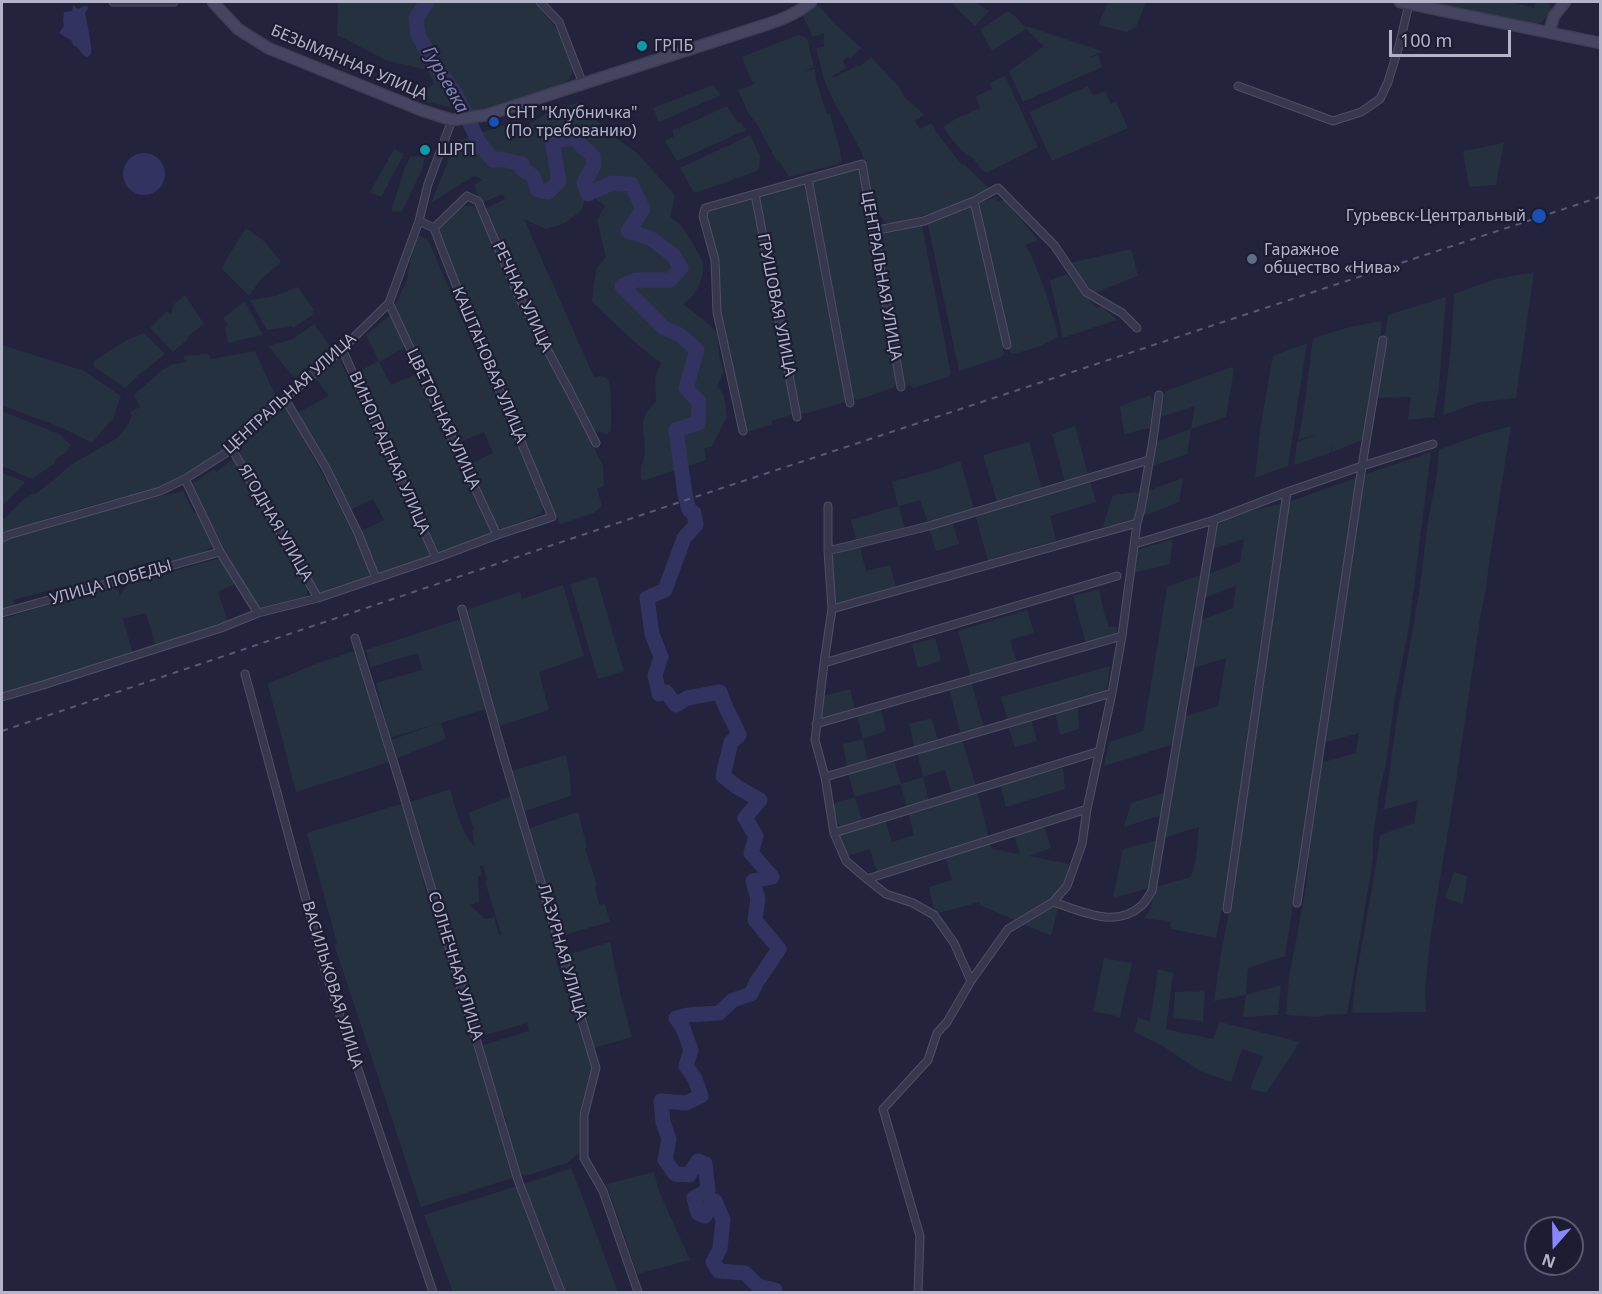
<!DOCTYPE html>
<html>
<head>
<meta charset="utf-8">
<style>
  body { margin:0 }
  #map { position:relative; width:1602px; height:1294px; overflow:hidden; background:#23233e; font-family:"Noto Sans",sans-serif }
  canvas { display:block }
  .frame { position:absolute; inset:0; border:3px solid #b3b3c9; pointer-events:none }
  .north { position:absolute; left:1524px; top:1216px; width:60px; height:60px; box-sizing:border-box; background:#1c1c33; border:2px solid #58586f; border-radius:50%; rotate:200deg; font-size:16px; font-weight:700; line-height:24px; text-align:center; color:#b3b3c9 }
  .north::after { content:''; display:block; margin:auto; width:21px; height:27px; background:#8a86fb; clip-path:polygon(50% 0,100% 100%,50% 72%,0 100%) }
  .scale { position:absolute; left:1389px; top:30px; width:122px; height:27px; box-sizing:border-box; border:3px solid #b3b3c9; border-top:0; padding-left:8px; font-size:18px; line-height:21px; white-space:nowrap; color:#b3b3c9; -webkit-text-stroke:4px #1c1c33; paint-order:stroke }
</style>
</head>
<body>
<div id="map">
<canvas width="1602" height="1294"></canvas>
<div class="frame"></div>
<div class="north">N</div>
<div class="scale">100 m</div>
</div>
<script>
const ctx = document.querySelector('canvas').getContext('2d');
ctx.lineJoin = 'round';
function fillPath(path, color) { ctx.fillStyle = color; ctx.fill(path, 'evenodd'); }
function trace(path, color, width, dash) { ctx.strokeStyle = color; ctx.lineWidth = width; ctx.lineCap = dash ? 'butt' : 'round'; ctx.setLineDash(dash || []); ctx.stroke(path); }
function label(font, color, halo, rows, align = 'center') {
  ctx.font = font + ' "Noto Sans",sans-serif'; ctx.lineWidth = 4.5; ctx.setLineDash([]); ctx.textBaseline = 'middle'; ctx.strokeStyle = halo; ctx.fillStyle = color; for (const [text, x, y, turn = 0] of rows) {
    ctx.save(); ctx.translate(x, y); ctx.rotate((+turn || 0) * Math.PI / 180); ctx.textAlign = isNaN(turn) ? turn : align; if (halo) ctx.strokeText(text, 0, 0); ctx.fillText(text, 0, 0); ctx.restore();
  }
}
const green = new Path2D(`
  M338 2H534C547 16 586 59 569 79 567 81 564 83 562 84L473 112 422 101 419 98 434 83 427 70 388 61 337 35Z
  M956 2H975L989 11 975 26 953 5Z
  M1108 2H1146L1136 27 1126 32 1098 25Z
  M1424 2H1510L1534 8 1536 2H1549L1551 10 1542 22 1535 25Z
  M815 5 819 6 834 23 861 48 850 59 848 57 843 61 846 68 832 76 833 78 857 66H860L871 57 900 88 905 98 924 114 919 119 914 120 920 129 932 123 937 133 962 165 964 164 989 189 933 214H928L889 225 885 222 877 212 875 213 866 166 861 151 832 98 824 80 816 48 824 47V33L813 37 802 14Z
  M1008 11 1016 17 1023 25 1105 52 1099 53 1086 59 1098 55 1102 67 1023 102 1009 71 1044 46 1026 29 992 51 980 30Z
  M798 35 807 38 814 67 804 71 815 69 816 80 826 111 827 114H830L840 150 842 163 789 177 779 161 776 160 758 126 747 111 738 90 755 84 751 80 742 57Z
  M1005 76 1038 147 986 173 978 166 979 165 969 155 967 156 954 142 943 127 955 119 980 108 976 96 992 89 990 83Z
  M713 85 721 95 659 122 653 108Z
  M1088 86 1093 96 1105 91 1111 104 1116 102 1128 128 1052 161 1029 112Z
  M577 103 594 117 603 128 638 154 675 195 670 217C683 225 690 238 697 251 699 254 702 260 703 264 705 279 695 297 683 304L705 321 717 332 719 356 724 371 717 386 724 395 727 417 712 446 704 449 706 460 642 481C638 471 644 462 645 452 646 430 635 420 656 402L655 378 661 363C636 345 614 323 592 301L596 269 606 257 597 220 605 206 586 192 582 210 565 223 546 229 524 219 594 377C599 376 605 375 608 380 612 387 611 420 611 430L607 434 593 431 523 301 485 209 505 199 502 194 482 203 474 185 483 180 474 176 431 203 456 142 503 125 521 130 550 111Z
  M727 106 738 122 741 123 746 130 677 161 665 141 674 136 672 130 678 128 680 130 681 127Z
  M750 135 760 156 759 170 736 179 734 177 733 180 694 193 680 168Z
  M1504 143 1496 185 1469 187 1463 151Z
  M394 149 404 154 381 197 370 192Z
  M411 156 425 157 422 169 402 212 391 211 405 167Z
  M855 169H858L860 172 898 383 892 388 858 400 852 398 812 185V181Z
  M806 183 847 399 845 402 804 414 800 413 759 197Z
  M753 197 794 414 772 421V424L748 432C722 362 715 288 706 215L708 210Z
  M997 197 1000 198 996 199 997 202 1004 199 1038 240 1026 245C1041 274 1049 303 1058 334L1057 337C1045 346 1027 351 1012 354L1009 350 1007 344 979 207 981 202Z
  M465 206H473L477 211 494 245 513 293 563 385 603 466 604 486 597 489 602 506 594 513 560 524 432 231 451 219 450 216Z
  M971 206 974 209 1004 354 1001 357 959 371 928 225 929 223Z
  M920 225 922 226 951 374 948 377 914 388 910 385 904 386 878 236 880 234 893 232Z
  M246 228 265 242 281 262 260 280 249 296 222 269 227 258Z
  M419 235 425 239 427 238 469 334 464 337 469 336 537 487 544 507 541 514 503 529 497 527 468 465 493 453 484 432 458 443 438 399 436 400 395 309V306L407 280 412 253 417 236Z
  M1131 249 1138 276 1094 293 1082 281 1069 263Z
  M1534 272 1516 398 1481 402 1443 415 1451 346 1454 294 1496 279Z
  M1066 274 1096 308 1100 306 1102 307 1117 320 1063 338 1050 281Z
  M298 287 314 310 312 312 314 314 293 328 292 326 267 330 250 300 275 296Z
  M185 295 204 324 187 337 188 339 173 352 150 328 167 311 171 315 174 304Z
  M1446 297 1439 386 1434 417 1408 420 1411 397 1376 398 1388 315Z
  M245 301 263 335 228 343 225 327 228 325 223 318Z
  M390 315 406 347 379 362 391 385 418 373 491 530 490 534 441 554 437 552 353 374 379 361 366 335Z
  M1381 321 1382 322 1367 438 1332 452 1333 442 1330 453 1294 465 1297 442 1318 434 1298 440C1306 406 1308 372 1313 338L1349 327Z
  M314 324 331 347 295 379 268 346 293 339Z
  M144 333 165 354 140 374 125 388 94 367V361L127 340Z
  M1307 343 1288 466 1255 478 1260 429 1273 356Z
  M2 345 84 371 121 396 112 421H110L92 443 67 430 2 405Z
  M255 351 278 401 261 412 225 442 227 446C192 484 134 494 86 507 58 515 30 524 3 534L2 521 24 499 34 493 35 494 55 479 69 466 117 438 126 428 132 415 130 412 140 407 134 395 162 370 173 364 186 362 183 356 208 354 211 359Z
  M338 356 431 553 430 557 379 574 361 531 384 520 373 499 350 510 331 468 297 413 329 396 314 376Z
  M1232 367 1234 369 1226 417 1191 429 1187 454 1150 467 1155 442 1191 429 1195 406 1160 417 1165 393 1168 390Z
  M1150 395 1153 401 1150 428 1124 434 1120 406Z
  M285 407C297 417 303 436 310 451 332 492 354 532 371 575L370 577 319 594 239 452 240 446Z
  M2 411 61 435 71 446 66 452 55 460V463L32 479 2 466Z
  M1075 426 1088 474 1065 482 1052 434Z
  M1511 426 1491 550 1485 594 1480 619 1455 788 1431 933 1425 988 1426 1012 1352 1013 1356 978 1377 859 1380 835 1414 823 1418 800 1384 810 1397 717 1419 594 1428 521 1437 474 1439 450 1482 434Z
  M1029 442 1042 489 997 502 983 455Z
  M1431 452 1409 627 1395 697 1386 764 1380 788 1373 837V860L1347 1014 1323 1015 1318 1017 1286 1015 1289 977 1307 881 1312 813 1320 763 1356 753 1359 733 1323 743 1363 475Z
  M234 458 308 588 306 597 266 610 255 608 221 547 191 485 214 469 216 472Z
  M959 461 961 463 974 509 928 523 920 500 899 506 905 530 857 542 851 520 898 506 892 482 938 469Z
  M2 473 24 481 25 483 2 506Z
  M1359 477 1327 668 1314 768 1285 956 1248 968 1246 995 1281 985 1278 1015 1243 1017 1246 995 1214 1001 1221 954 1231 902 1288 502Z
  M1183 478 1179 502 1146 515 1144 513 1147 491Z
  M1090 480 1096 502 1050 516 1056 540 988 561 975 514Z
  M183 491 194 513H197L211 544 212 546 200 557 184 562 183 558 160 566 158 561 134 566 135 569 114 571V576L87 584 86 582 64 590 62 587 13 600 14 605 2 609V541L24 533 38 530 134 502Z
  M1135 492 1139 493 1136 513 1132 522 1107 528 1103 526 1113 495Z
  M1283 503C1273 566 1262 630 1253 693 1242 775 1234 857 1216 938L1171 929 1170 922 1144 918 1151 908 1155 887 1191 877 1196 859 1199 827 1164 838 1183 717 1218 706 1226 658 1191 669 1199 621 1233 608 1236 586 1203 598 1208 574 1240 562 1244 539 1212 549 1216 524 1247 512Z
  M952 521 959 544 936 551 929 528Z
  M1173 539 1170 564 1133 573 1137 550Z
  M860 547 866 571 890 565 896 588 839 604 835 601 831 557 835 554Z
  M220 558 235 584 218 592 228 622 156 647 146 613 123 619 133 653 2 694V619L112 585 113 588 117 587 120 596 128 583 135 581V577L159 572 160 575Z
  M1200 575 1189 647 1185 658V671L1174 744 1104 766 1109 742 1143 731 1167 587Z
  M596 576 624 671 598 679 570 584Z
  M563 585 584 656 539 672 549 710 497 727 478 652 466 612 469 609 520 592 522 599Z
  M1099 589 1104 612 1109 627H1117L1116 634 1112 637 1086 644 1073 596Z
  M1027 610 1034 633 1010 640 1017 663 971 677 958 631Z
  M461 619 486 709 441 723 446 739 397 758 391 740 441 722 390 738 376 683 422 670 418 653 371 667 366 650Z
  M935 638 941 661 918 668 912 644Z
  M359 649 389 762 296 792 268 685 269 683 313 665Z
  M1110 666 1106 693 1008 721 1001 697Z
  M971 681 984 728 961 735 949 688Z
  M850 689 856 712 829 719 820 717 822 696Z
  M1078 706 1079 729 1060 735 1055 713Z
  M881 709 886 731 863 739 868 763 847 768 843 744 863 739 857 716Z
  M932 718 938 741 915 749 909 724Z
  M1031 719 1037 741 1015 747 1008 726Z
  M962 739 976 786 952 794 945 770 923 777 929 801 907 807 900 784 855 797 862 821 839 827 832 804 855 797 848 774 894 760 901 784 923 777 917 753Z
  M566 755 570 776 571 796 523 812 511 771Z
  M1063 768 1065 789 1006 807 1000 784Z
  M450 789C455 805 462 837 475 846L472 831 474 830 468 813 511 796 530 857 558 955 555 957 566 993H569L593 1068 579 1115V1153L567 1163 525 1176 520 1174 504 1124 507 1122 500 1106 480 1046 529 1031 527 1023 478 1037 410 802ZM483 865 487 880 485 881 501 934 499 935 494 917 485 919 470 905 479 902 478 876 482 875 480 866Z
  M977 790 989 838 877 872 870 849 848 856 838 836 863 825 885 819 892 842 914 835 908 812Z
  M1166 792 1162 815 1124 827 1131 803Z
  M404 803 425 880 423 881 428 899 431 898 466 1022 512 1172V1178L421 1207 334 944 337 943 307 833Z
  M578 812 587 847 585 848 597 885 595 886 599 905 605 904 610 922 560 936 527 829Z
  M1044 826 1051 848 1029 856 1069 864 1051 936 980 905V902L935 914 929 887 952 880 945 856 990 842 992 849 1020 854 1014 835Z
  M1158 840 1150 888 1113 898 1123 849Z
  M1454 872 1467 876 1463 904 1445 898Z
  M610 942 621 996 632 1037 593 1048 566 955Z
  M1104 958 1132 963 1120 1017 1093 1011Z
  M1158 969 1173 973 1166 1029 1213 1039 1220 1022 1300 1042 1266 1093 1250 1089 1263 1056 1242 1049 1231 1082 1200 1071 1161 1045 1134 1032 1138 1017 1150 1022Z
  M1205 991 1203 1021 1173 1018 1175 992Z
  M571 1168C588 1209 602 1251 618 1292H565L524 1184Z
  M654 1172 659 1191 690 1260 637 1274 625 1237 606 1184Z
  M517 1186 544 1254 556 1290 554 1291 555 1292H453L424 1215Z`);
const water = new Path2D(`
  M73 5 78 9 84 6H87L88 9 85 12C86 19 93 48 91 53 91 55 89 55 88 57L84 56 78 48 73 45 72 41 59 33 64 26 63 20 64 12 72 11Z
  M123 174a21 21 0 1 1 42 0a21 21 0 1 1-42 0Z`);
const river = new Path2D(`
  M427 2 416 18 418 35 435 65 455 93 480 144 493 160 501 159 522 164V169L533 176 538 190 548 192 559 181 552 141 573 138 593 156 594 165 584 183 588 194 612 183 631 184 643 209 628 231 650 238 673 255 681 268 670 280H636L622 286 664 328 680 335 697 350 686 388 699 402 698 423 676 430 685 494 689 510 694 513 696 525 684 538 665 590 647 598 652 634 661 657 655 675 659 694 666 692 676 705 687 698 720 692C724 707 733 720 739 735L731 742 723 776 737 787 760 800 745 818 756 836 751 853 772 877 753 881 758 899 755 920 779 949 756 983 751 994 733 1000 719 1013 688 1015 676 1018 683 1028 691 1050 686 1066 695 1079 701 1096 686 1103 661 1101 663 1122 669 1139 665 1160 675 1174 689 1175 698 1161 705 1164 708 1190 694 1198 698 1213 705 1216 709 1207 715 1201 723 1220 720 1249 713 1262 719 1271 745 1273 758 1286 775 1290V1292`);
const street = new Path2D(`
  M113 2H174
  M540 2 559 22 583 84
  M1238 86 1333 121 1361 112 1380 99 1388 82 1399 46 1409 4
  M808 179 850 403
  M755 194 797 417
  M974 201 1007 345
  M434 228 467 196 478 201 519 297 569 390 596 443
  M873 231 924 221 974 201 998 188 1054 245 1086 292 1122 313 1137 328
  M389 303 497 535
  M342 349 436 558
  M285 399 326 468 358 533 376 578
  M743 431 717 312 715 260 703 216 705 208 862 164 901 387
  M232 449 318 598
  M185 479 220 552 258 613
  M828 506V551L832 609 824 663 815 740 825 777 834 833 846 861 867 879 886 894 913 903 934 915 954 943 971 981
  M2 538 8 535 160 491 185 479 232 449 237 440 342 349 389 303 419 221 428 184 452 120
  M1135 544 1214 520 1287 492 1362 466 1433 444
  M828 551 929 526 1149 460
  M462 609 501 748 596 1068 584 1115V1158L603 1191 638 1292
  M832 609 1137 523
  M2 613 220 552
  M355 638 400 783 518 1180 561 1292
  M824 663 1117 576
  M245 674 326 974 433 1292
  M2 697 43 685 221 628 258 613 318 598 436 558 497 535 552 517C513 420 470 325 434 228L419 221
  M816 724 1122 636
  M825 777 1112 693
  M834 833 1100 751
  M867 879 1087 809
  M1053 902C1081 911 1115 929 1141 906 1146 902 1149 895 1152 891L1214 520
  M1297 903 1362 466 1383 340
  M1227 909 1287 492
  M918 1292 920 1236 883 1109 928 1060 937 1033 947 1022 971 981 1008 929 1053 902 1067 886 1082 844 1087 809 1112 693 1122 636 1137 523 1141 509 1153 440 1159 395`);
const secondary = new Path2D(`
  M213 2 238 29 268 48 421 110 452 120 486 115 768 24C784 19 798 13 811 2
  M1400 2 1600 43
  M1549 32 1554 16 1565 2`);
const rail = new Path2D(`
  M2 731 677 503 1600 197`);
const markers = [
  [642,46,6,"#0f9aa8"],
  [494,122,6,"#1a4fb4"],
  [425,150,6,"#0f9aa8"],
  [1539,216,8,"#1a4fb4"],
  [1252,259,6,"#5c6f8a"]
];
const poiNames = [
  ["ГРПБ",654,46],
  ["СНТ \"Клубничка\"",506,113],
  ["(По требованию)",506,131],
  ["ШРП",437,150],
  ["Гурьевск-Центральный",1526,216,"right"],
  ["Гаражное",1264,250],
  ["общество «Нива»",1264,268]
];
const streetNames = [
  ["БЕЗЫМЯННАЯ УЛИЦА",349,63,23],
  ["ЦЕНТРАЛЬНАЯ УЛИЦА",881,276,80],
  ["РЕЧНАЯ УЛИЦА",522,297,65],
  ["ГРУШОВАЯ УЛИЦА",776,305,79],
  ["КАШТАНОВАЯ УЛИЦА",489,365,67],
  ["ЦЕНТРАЛЬНАЯ УЛИЦА",290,394,-42],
  ["ЦВЕТОЧНАЯ УЛИЦА",443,419,65],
  ["ВИНОГРАДНАЯ УЛИЦА",389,453,66],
  ["ЯГОДНАЯ УЛИЦА",275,523,60],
  ["УЛИЦА ПОБЕДЫ",111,583,-16],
  ["ЛАЗУРНАЯ УЛИЦА",562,952,74],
  ["СОЛНЕЧНАЯ УЛИЦА",455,966,73],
  ["ВАСИЛЬКОВАЯ УЛИЦА",332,985,73]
];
const waterNames = [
  ["Гурьевка",445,80,60]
];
fillPath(green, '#25313f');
fillPath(water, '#333361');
trace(river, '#333361', 15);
trace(street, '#4f4f66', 9);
trace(secondary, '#3d3d54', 13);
trace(street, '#37374e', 7);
trace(secondary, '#464561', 10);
trace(rail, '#595975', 2, [6, 6]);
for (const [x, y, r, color] of markers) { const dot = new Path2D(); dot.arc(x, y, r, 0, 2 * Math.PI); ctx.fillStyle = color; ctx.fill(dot); trace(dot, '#1c1c33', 2); }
label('16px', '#b3b3c9', '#1c1c33', poiNames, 'left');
label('16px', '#b3b3c9', '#1c1c33', streetNames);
label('italic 18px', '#8181b6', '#1c1c33', waterNames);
</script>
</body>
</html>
